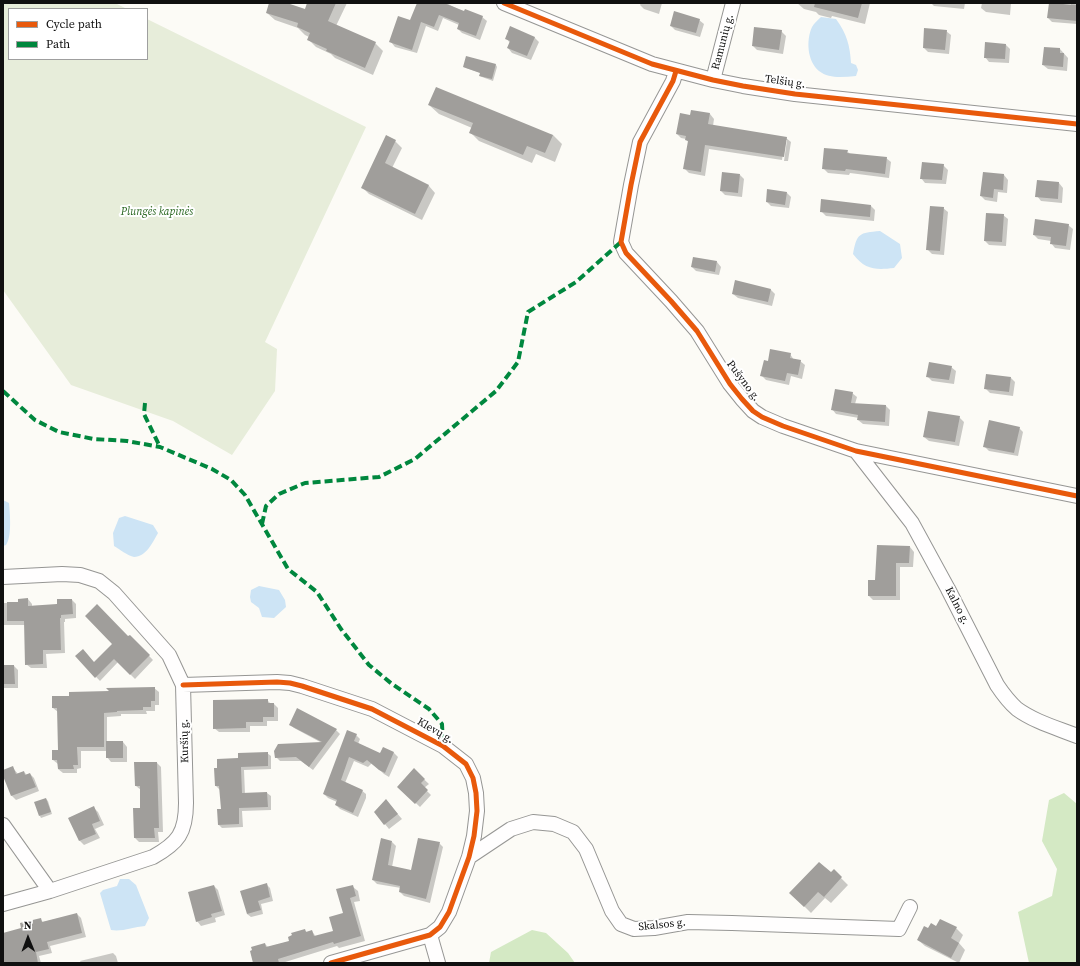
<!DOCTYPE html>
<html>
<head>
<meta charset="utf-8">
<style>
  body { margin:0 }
  #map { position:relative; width:1080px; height:966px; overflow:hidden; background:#fcfbf6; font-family:"Source Serif 4",serif }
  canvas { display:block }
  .frame { position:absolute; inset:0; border:4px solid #101010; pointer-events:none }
  .legend { position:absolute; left:8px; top:8px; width:140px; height:52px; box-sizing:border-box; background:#fff; border:1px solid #9f9f9f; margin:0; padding:5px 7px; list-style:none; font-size:12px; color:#101010 }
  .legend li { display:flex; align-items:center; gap:8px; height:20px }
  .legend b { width:20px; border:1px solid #9f9f9f }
  .north { position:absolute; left:8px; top:918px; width:40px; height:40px; -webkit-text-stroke:3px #fff; paint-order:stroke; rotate:359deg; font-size:11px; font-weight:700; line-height:16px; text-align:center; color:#101010 }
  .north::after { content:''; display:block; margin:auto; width:14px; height:18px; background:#101010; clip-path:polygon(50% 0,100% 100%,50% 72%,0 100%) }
</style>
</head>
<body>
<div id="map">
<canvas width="1080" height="966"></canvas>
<div class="frame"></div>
<ul class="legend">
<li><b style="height:5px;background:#e8590c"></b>Cycle path</li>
<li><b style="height:5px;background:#00873e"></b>Path</li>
</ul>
<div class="north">N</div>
</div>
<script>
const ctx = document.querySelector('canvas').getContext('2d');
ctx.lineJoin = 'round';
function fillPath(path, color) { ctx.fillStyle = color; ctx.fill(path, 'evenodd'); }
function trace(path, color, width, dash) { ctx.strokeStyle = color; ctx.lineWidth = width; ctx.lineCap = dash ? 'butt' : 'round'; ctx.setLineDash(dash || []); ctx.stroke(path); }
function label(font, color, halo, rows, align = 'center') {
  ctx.font = font + ' "Source Serif 4",serif'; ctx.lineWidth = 4; ctx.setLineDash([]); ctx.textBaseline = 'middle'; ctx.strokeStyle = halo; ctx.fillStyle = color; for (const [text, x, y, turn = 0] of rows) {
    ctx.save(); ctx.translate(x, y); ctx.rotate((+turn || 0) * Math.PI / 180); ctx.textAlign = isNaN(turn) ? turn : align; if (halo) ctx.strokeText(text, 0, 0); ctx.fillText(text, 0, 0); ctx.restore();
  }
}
const forest = new Path2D(`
  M1064 793 1077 804V963H1029L1018 912 1052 896 1057 869 1042 841 1049 800Z
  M532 930 546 933 568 953 575 963H489L491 952Z`);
const cemetery = new Path2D(`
  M3 3H115L127 9H9V59H147V19L366 127 265 342 277 349 275 391 232 455 173 421 71 385 3 290Z`);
const water = new Path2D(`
  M821 17 836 19C847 34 850 46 851 63L856 65 858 70 856 76C843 77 829 79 819 71 807 61 806 40 812 27 814 23 818 20 821 17Z
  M880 231 900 244 902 258 894 268C876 270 865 270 853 254 857 233 859 233 880 231Z
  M3 500 9 503C10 514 12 537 6 545L3 546Z
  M125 516 153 525 158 533C153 542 146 557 134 557 128 556 119 549 114 546L113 533 119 518Z
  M259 586 279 590 285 600 286 607 274 618 262 617 259 608 251 602 250 597 251 590Z
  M120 879H129L136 885 149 918 145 926C133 927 122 932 111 930L100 893 103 890 117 886Z`);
const shadow = new Path2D(`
  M270 3H283L305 10 308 3H347L336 26 375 43 383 51 373 75 335 58 331 54 316 47 308 39 309 37 305 35 298 28 275 20 267 13Z
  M418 3H446L464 12 482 17 487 21 480 40 462 33 458 29 459 25 443 18 438 31 426 26 417 53 395 47 391 42 411 21Z
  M641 3H662L659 14 644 9 640 5Z
  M797 3H870L865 24 832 16 831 18 819 15 816 12 804 9Z
  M931 3H965L964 9 934 6Z
  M982 3H1011L1010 15 986 12 981 8Z
  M1071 3H1077V24L1052 22 1048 18 1071 5Z
  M699 20 704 24 700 37 675 30 671 26Z
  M925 29 946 31 951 35 949 54 928 52 924 48Z
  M781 31 786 36 783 54 757 50 753 46Z
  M534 37 539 42 531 60 512 53 508 48 510 43 506 38Z
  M1006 45 1010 49 1009 63 989 62 985 57Z
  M1060 49 1068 58 1067 71 1048 69 1043 65Z
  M496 65 497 67 493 81 482 77 480 76 481 73 466 68 464 67Z
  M429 105 553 135 562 144 555 162 536 154 532 163 479 141 470 132 472 128 439 114Z
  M692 111 710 114 714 119 713 126 786 138 791 142 788 161H784L787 140H785L782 160 709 149 705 176 689 173 684 168 689 143 686 139 681 138 677 134 691 116Z
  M395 141 402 148 392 168 429 186 435 193 422 220 369 194 362 187Z
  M847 151 850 154 886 158 891 162 889 178 850 173 849 175 828 173 823 168Z
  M943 165 948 170 946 184 925 183 921 178Z
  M984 173 1004 175 1008 180 1007 193 998 192 997 202 985 200 981 196Z
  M740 175 744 179 742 197 725 195 721 191Z
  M1059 183 1063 188 1062 203 1041 201 1037 196Z
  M787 193 791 197 789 208 771 206 767 202Z
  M822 200 871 206 875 210 874 221 826 216 821 211Z
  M943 208 948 212 944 255 932 254 928 250Z
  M1003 215 1008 219 1006 246 989 245 985 241Z
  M1068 225 1073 229 1070 250 1055 248 1051 243V241L1038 239 1034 235Z
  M717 262 721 267 719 275 696 271 692 267Z
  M735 282 771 290 775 294 772 306 738 298 733 294Z
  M790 354 794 360 800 361 805 365 802 379 791 376 789 385 766 380 762 376 769 362Z
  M951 367 956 371 954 384 932 381 927 376Z
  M1011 378 1015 382 1013 396 990 393 986 389Z
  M852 393 857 397 855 404 886 406 890 410 889 426 863 424 858 420 859 418 836 414 832 409Z
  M959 417 964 422 959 446 929 441 924 437Z
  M1019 428 1023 432 1018 456 989 451 984 446Z
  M910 547 914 552 913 567H900V600H873L869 596 876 581Z
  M28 599 32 604V606L58 605 72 600 76 604V618L65 619V622H64L65 653 46 654 47 668H31L26 664 25 625H3V603H19Z
  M130 636 153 660 135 679 118 662 100 681 76 656 95 664Z
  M3 666H14L18 670V688H3Z
  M154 688 159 692V705H155V711H146L147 714H121V716L107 717V742H123L127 747V762H111L107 757V751H81V768L77 769V773H63L58 769V764L53 760 59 750 58 712 53 708 70 697Z
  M267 700 271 704H274L278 708V721H267V726H250V732H219L214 728Z
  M290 724 336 730 340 734 313 770 301 761H280L276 757 322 743 294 728Z
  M356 735 360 739 358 744 380 754 383 748 394 753 398 757 389 777 384 774 372 763 368 767 354 761 345 783 361 790 366 794V798L358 817 340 809 336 805 337 802 328 798 324 794Z
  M267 753 271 756V769L244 770 245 794 267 793 271 796V810L242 811 243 827 222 828 219 825 222 810 220 790 216 786 239 759Z
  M136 763H157L161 767 163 832H158L159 842H139L135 838 141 809V790L136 786Z
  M13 768 18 774 24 772 27 775 30 774 34 778 39 791 16 800 12 796 3 773V771Z
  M414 770 429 784 424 788 431 795 420 807 403 791Z
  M46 799 48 801 52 814 41 818 40 816Z
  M390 805 402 819 389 829 375 812Z
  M93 807 98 812 104 825 95 829 100 838 84 845 80 841 69 818Z
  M392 842 396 846 392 867 412 872 439 843 443 847 430 903 404 896 400 892 401 888 377 884 373 880Z
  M834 871 848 885 831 903 825 898 811 913 791 893 831 874Z
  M266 884 270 888 273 901 261 904 263 914 251 917 247 914Z
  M214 886 218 890 225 915 215 918 216 922 201 926 197 921Z
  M353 887 358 891 360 901 354 902 365 941 339 948 337 946 282 963H254L265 944 268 947 291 941 304 930 307 932 312 931 316 937 334 932 344 914Z
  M77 914 81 918 86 937 50 946 52 953 39 956 41 963H3V934L22 929 40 919 43 922Z
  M937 928H956L963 935 959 943 965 950 959 963 925 946 918 940Z
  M113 953 116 956 118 963H81L80 961Z`);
const building = new Path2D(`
  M269 3H287L305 9 307 3H336L328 21 376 42 365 68 326 51 327 49 307 40 310 33 297 27 298 23 266 13Z
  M417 3H444L464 11 465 9 483 16 476 36 457 29 459 23 439 15 434 27 421 22 412 50 389 42 398 16 410 20Z
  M815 3H862L858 18 814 7Z
  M1049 3 1077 5V21L1047 18Z
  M674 11 700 19 696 33 670 26Z
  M510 26 535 37 527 56 507 48 510 41 505 39Z
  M754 27 782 30 779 50 752 46Z
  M924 28 947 30 945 50 923 48Z
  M985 42 1006 44 1005 59 984 58Z
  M1044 47 1060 48V53H1064L1063 67 1042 65Z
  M466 56 496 64 492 79 479 76 480 73 463 67Z
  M436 87 553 135 545 153 527 146 523 155 469 133 473 123 428 105Z
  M691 110 710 113 708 124 787 137 784 157 705 145 701 172 683 169 688 141 685 140 686 136 676 134 680 113 690 115Z
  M386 135 396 140 385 163 429 185 415 214 361 188Z
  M824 148 848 150 847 153 887 157 885 174 846 169 845 171 822 169Z
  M922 162 944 164 942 180 920 179Z
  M722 172 740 174 738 193 720 191Z
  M983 172 1004 174 1003 190 994 189 993 198 980 196Z
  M1037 180 1059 182 1058 199 1035 197Z
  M767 189 787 192 785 205 766 202Z
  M821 199 871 205 870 217 820 212Z
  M930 206 944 207 940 251 926 250Z
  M986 213 1004 214 1002 242 984 241Z
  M1035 219 1069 224 1066 246 1050 244 1051 237 1033 235Z
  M693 257 717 261 715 272 691 267Z
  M735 280 771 289 768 302 732 294Z
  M770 349 791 353 790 358 801 360 798 375 787 373 785 381 760 376 764 360 768 361Z
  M929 362 952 366 949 380 926 377Z
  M986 374 1011 377 1009 392 984 389Z
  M835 389 853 392 851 403 886 405 885 422 857 420 858 415 831 410Z
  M928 411 960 416 955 442 923 437Z
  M989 420 1020 427 1014 453 983 447Z
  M877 545 910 546 909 563H896V596H868V580H875Z
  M28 598V606L57 604V599H72L73 614 61 615V618H60L61 650H43V664L25 665 24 621H7V602H18V599Z
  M97 604 128 636 130 635 150 655 130 675 114 659 95 678 75 656 83 649 94 662 112 644 85 616Z
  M3 665H14L15 684H3Z
  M155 687V701H151V707H143V710L117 711V712L104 713V747H77L78 765H73L74 769H58L57 760H52V750H58L57 708H52V696H69V692L109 691 106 688Z
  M268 699V703H274V717H263V722H246V728L213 729V700Z
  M297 708 337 729 309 767 296 757 275 758 274 751 278 744 322 742 289 725Z
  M347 730 357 734 354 741 380 753 383 747 394 752 385 773 379 770 367 760 363 763 349 757 341 780 363 790 353 813 335 805 337 800 323 794Z
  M106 741H123V758H106Z
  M268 752V766L241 767 242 793 267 792 268 807 239 808V824L218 825 217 809H221L219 786H215L214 768H217V759L238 758V753Z
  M134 762H157L159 828H154L155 838H134L133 808H140V786H135Z
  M13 766 16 774 24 771 25 775 30 773 36 787 11 796 3 776V770Z
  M414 768 425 779 421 783 428 790 415 804 397 787Z
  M46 798 51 812 39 816 34 802Z
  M386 799 398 814 384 825 374 812Z
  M94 806 100 821 92 824 96 834 79 841 68 818Z
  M381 838 392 841 388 865 411 870 418 838 440 842 426 899 399 892 400 886 372 880Z
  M819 862 831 872 834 869 842 877 824 897 818 892 804 907 789 893Z
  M267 883 270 897 258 901 261 910 247 914 240 891Z
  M214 885 222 911 211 914 212 917 196 922 188 892Z
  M353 885 356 896 350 898 361 936 334 944 333 942 278 959 279 963H253L250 951 252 950 251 947 265 943 266 947 289 941 288 937 292 935 291 933 305 929 306 932 312 930 314 936 333 931 329 917 343 913 336 889Z
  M77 913 82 933 47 942 49 949 36 952 38 963H3V933L21 928 20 923 41 918 42 922Z
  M940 919 957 927 951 938 959 943 951 958 917 940 924 926 928 928 931 923 936 926Z`);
const minor = new Path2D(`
  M504 3 652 64 713 80 743 86 795 94 1077 124
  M676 71 673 81 640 142 631 185 621 242 626 253 671 301 697 331 730 384 742 399 753 411 762 417 783 426 856 451 1077 496
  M713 80 733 3
  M856 451 912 523 948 589 997 685C1003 694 1009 702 1017 709 1035 722 1057 728 1077 736
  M3 577 62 574 80 575 99 581 114 593 169 655 183 685 186 803C186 833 178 843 153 857L50 891 3 904
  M183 685 277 682 290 683 302 686 372 709 443 746 466 764 473 778 476 793 477 811 474 836 469 857 449 912 440 927 430 935 331 963
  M3 825 50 891
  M469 857 511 829 533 822 554 824 573 832 586 849 612 911 621 924 634 929 654 928 688 922 732 923 899 929 910 907
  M430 935 438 963`);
const quiet = new Path2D(`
  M3 391 35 420 59 432 94 439 127 441 160 447 212 469 231 480 245 495 288 569 317 592 341 629 369 665 392 684 429 709 442 724 443 746
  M145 403 144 414 160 447
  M262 524 266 506 279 494 305 483 379 477 415 459 496 391 518 362 528 312 576 282 621 242`);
const cycleway = new Path2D(`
  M504 3 652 64 713 80 743 86 795 94 1077 124
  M676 71 673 81 640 142 631 185 621 242 626 253 671 301 697 331 730 384 742 399 753 411 762 417 783 426 856 451 1077 496
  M183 685 277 682 290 683 302 686 372 709 443 746 466 764 473 778 476 793 477 811 474 836 469 857 449 912 440 927 430 935 331 963`);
const streetNames = [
  ["Ramunių g.",723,42,-75],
  ["Telšių g.",785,82,8],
  ["Pušyno g.",743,381,53],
  ["Kalno g.",957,606,63],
  ["Klevų g.",435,731,30],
  ["Kuršių g.",185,741,-91],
  ["Skalsos g.",662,925,-6]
];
const parkNames = [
  ["Plungės kapinės",157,212]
];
fillPath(forest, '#d4e9c4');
fillPath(cemetery, '#e7edda');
fillPath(water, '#cde4f5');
fillPath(shadow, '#0003');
fillPath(building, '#a09e9b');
trace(minor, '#969694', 16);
trace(minor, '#fffefe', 14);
trace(quiet, '#00873e', 4, [8, 4]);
trace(cycleway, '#e8590c', 5);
label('11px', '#101010', '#fff', streetNames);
label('italic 11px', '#2a6721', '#fff', parkNames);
</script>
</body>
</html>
